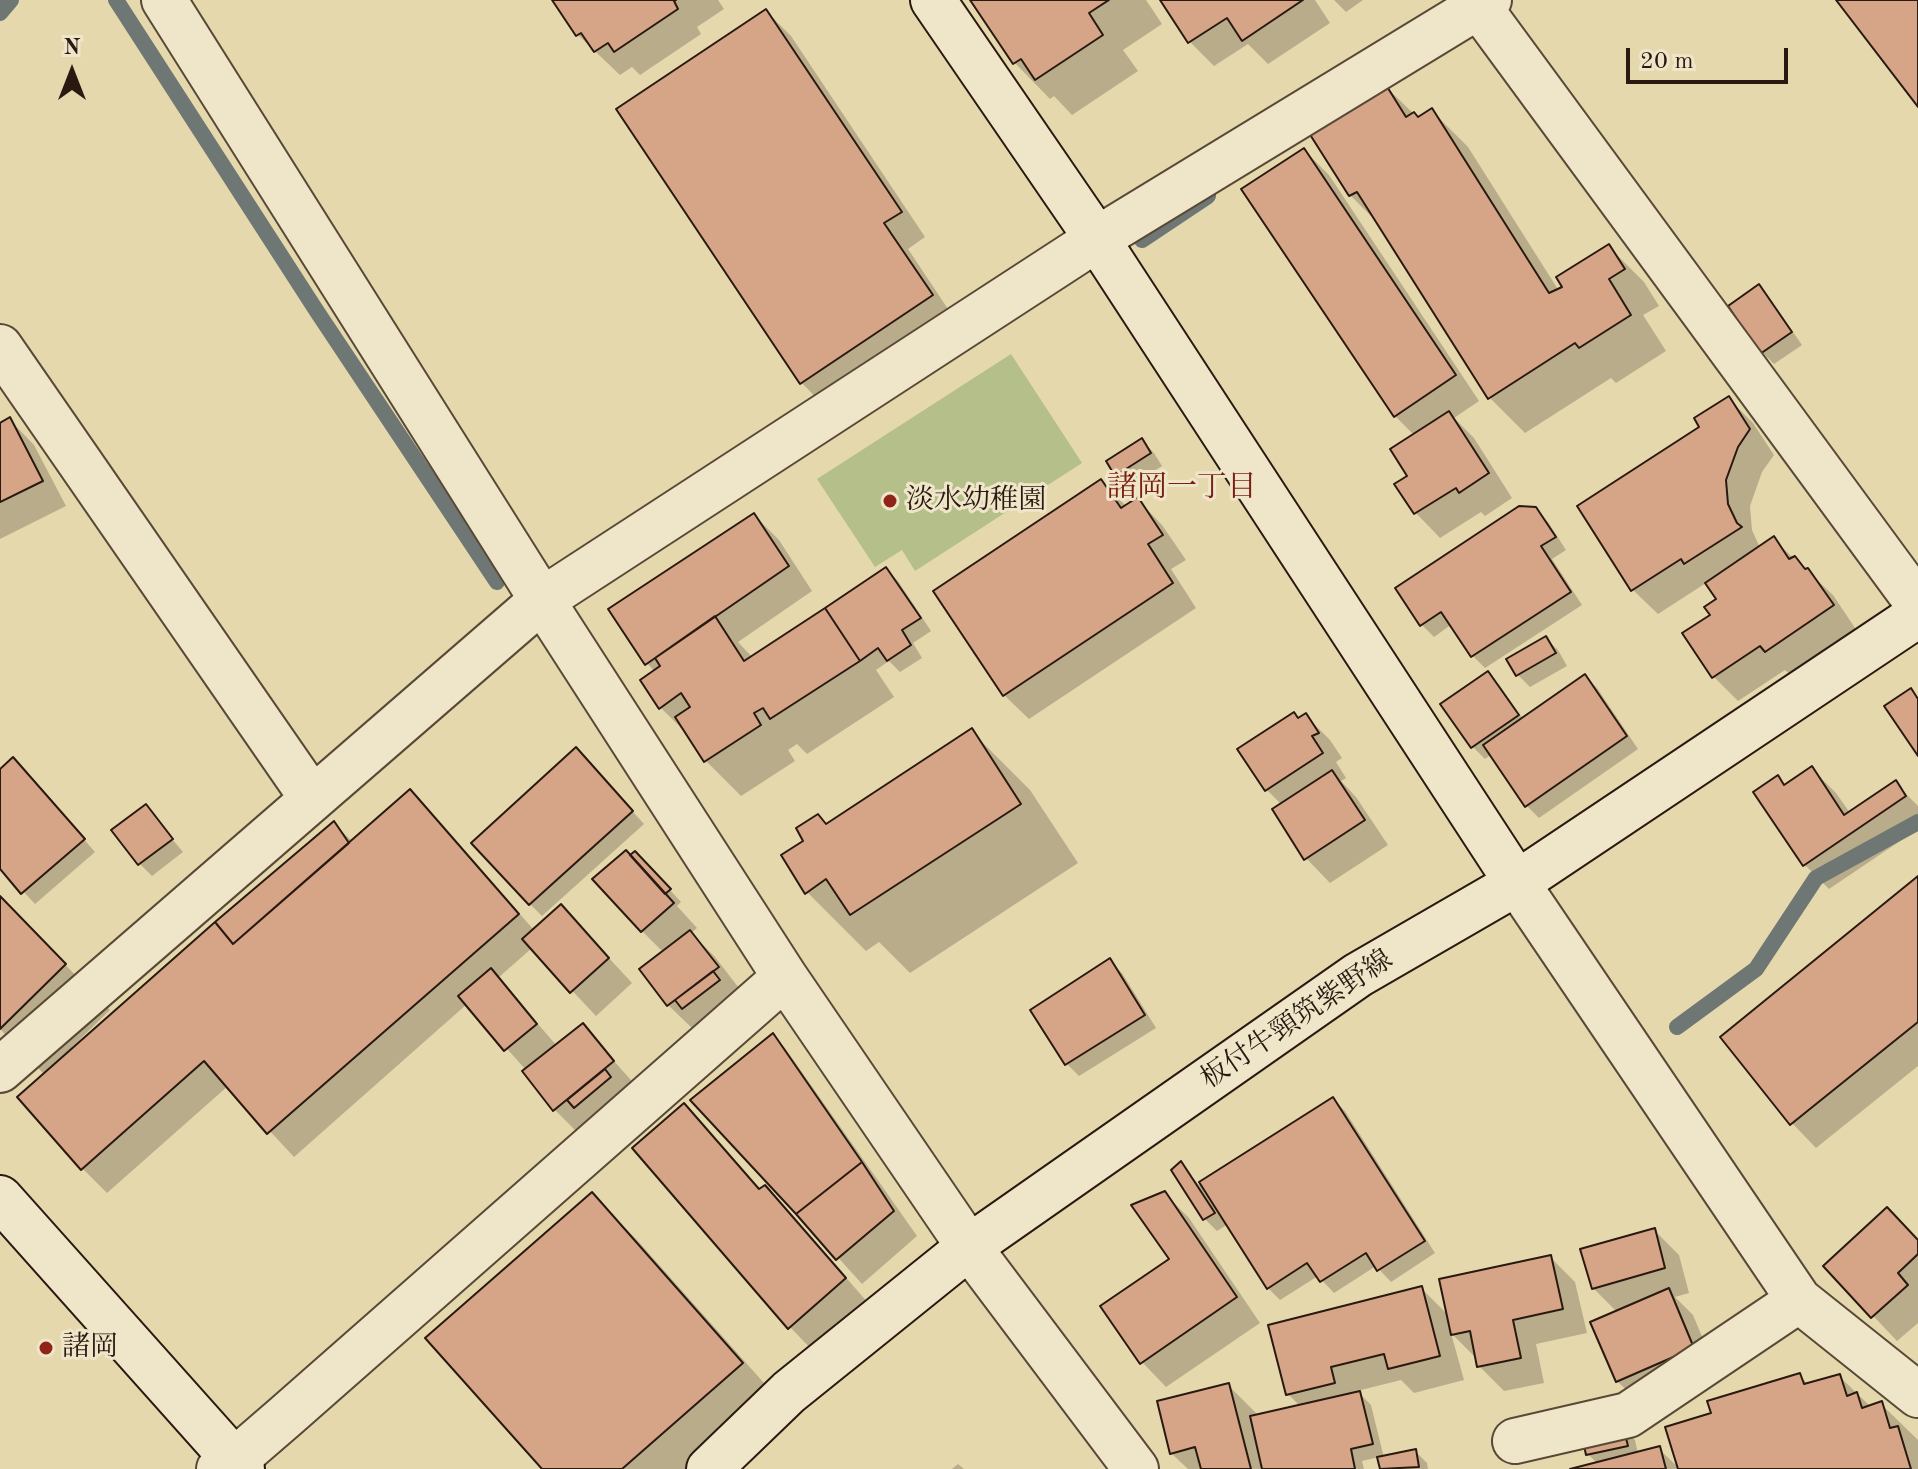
<!DOCTYPE html>
<html>
<head>
<meta charset="utf-8">
<style>
  body { margin:0 }
  #map { position:relative; width:1918px; height:1469px; overflow:hidden; background:#e6d8ad; font-family:"Old Standard TT",serif }
  canvas { display:block }
  .north { position:absolute; left:32px; top:32px; width:80px; height:80px; -webkit-text-stroke:6px #efe6ca; paint-order:stroke; rotate:0deg; font-size:22px; font-weight:700; line-height:32px; text-align:center; color:#291910 }
  .north::after { content:''; display:block; margin:auto; width:28px; height:36px; background:#291910; clip-path:polygon(50% 0,100% 100%,50% 72%,0 100%) }
  .scale { position:absolute; left:1626px; top:48px; width:162px; height:36px; box-sizing:border-box; border:4px solid #291910; border-top:0; padding-left:10px; font-size:24px; line-height:28px; white-space:nowrap; color:#291910; -webkit-text-stroke:6px #efe6ca; paint-order:stroke }
</style>
</head>
<body>
<div id="map">
<canvas width="1918" height="1469"></canvas>
<div class="north">N</div>
<div class="scale">20 m</div>
</div>
<script>
const ctx = document.querySelector('canvas').getContext('2d');
ctx.lineJoin = 'round';
function fillPath(path, color) { ctx.fillStyle = color; ctx.fill(path, 'evenodd'); }
function trace(path, color, width, dash) { ctx.strokeStyle = color; ctx.lineWidth = width; ctx.lineCap = dash ? 'butt' : 'round'; ctx.setLineDash(dash || []); ctx.stroke(path); }
function label(font, color, halo, rows, align = 'center') {
  ctx.font = font + ' "Old Standard TT","Noto Serif JP",serif'; ctx.lineWidth = 6; ctx.setLineDash([]); ctx.textBaseline = 'middle'; ctx.strokeStyle = halo; ctx.fillStyle = color; for (const [text, x, y, turn = 0] of rows) {
    ctx.save(); ctx.translate(x, y); ctx.rotate((+turn || 0) * Math.PI / 180); ctx.textAlign = isNaN(turn) ? turn : align; if (halo) ctx.strokeText(text, 0, 0); ctx.fillText(text, 0, 0); ctx.restore();
  }
}
const green = new Path2D(`
  M1011 354 1082 463 915 571 902 550 875 567 817 479Z`);
const shadow = new Path2D(`
  M554 0H718L724 9 697 27 701 34 640 75 632 67 620 75 578 35Z
  M972 0H1146L1162 24 1123 50 1138 71 1072 115 1054 96 1050 99 1015 63Z
  M1160 0H1315L1330 23 1268 64 1248 44 1214 66 1189 41Z
  M1334 0H1363L1346 12Z
  M766 11 791 36 925 237 908 249 956 321 826 408 802 383 619 110Z
  M1386 87 1419 119 1432 111 1468 147 1559 291 1609 247 1644 282 1659 306 1643 315 1666 351 1616 383 1611 378 1525 433 1489 397 1380 225 1350 195Z
  M1304 150 1329 175 1479 401 1454 418 1474 438 1512 498 1485 516 1481 512 1440 538 1416 513 1397 485 1410 476 1415 436 1395 416 1244 190Z
  M1758 287 1770 299 1802 345 1774 364 1762 352Z
  M1728 398 1753 423 1774 455 1762 472 1750 506 1752 530 1760 548 1773 539 1833 595 1857 631 1791 675 1785 670 1738 701 1714 677 1713 616 1719 600 1706 583 1658 614 1633 590 1702 428Z
  M10 420 34 445 66 506 0 539V425Z
  M1142 441 1154 453 1162 466 1129 487 1117 475Z
  M1101 481 1127 507 1138 500 1162 525 1186 560 1171 569 1196 608 1029 719 1004 695Z
  M1535 509 1548 522 1566 550 1552 559 1582 605 1485 668 1473 656 1452 624 1434 637 1422 625Z
  M754 515 779 540 812 591 738 642 753 658 886 569 898 581 931 631 913 643 922 658 900 672 889 661 876 670 894 697 807 754 797 744 788 750 795 761 741 796 705 760 691 738 660 707 655 672 647 663Z
  M1545 638 1558 650 1567 666 1530 687 1518 675 1509 660Z
  M1488 673 1500 686 1523 719 1585 676 1597 688 1638 749 1539 818 1527 806 1492 754 1485 759 1473 747 1443 705Z
  M1306 716 1330 740 1342 758 1336 762 1346 778 1341 781 1356 797 1388 845 1330 883 1306 858 1282 805 1267 790 1240 750Z
  M971 731 1030 790 1078 863 910 973 879 942 866 951 807 892 827 825Z
  M588 762 644 824 542 916 530 904Z
  M1812 769 1836 793 1850 813 1895 783 1918 806V829L1829 889 1805 865 1778 778 1786 786Z
  M0 771 25 772 95 852 35 904 0 866Z
  M410 791 534 930 561 906 632 983 596 1016 532 948 498 978 557 1046 583 1026 637 1087 579 1134 555 1110 526 1070 467 1004 294 1157 228 1086 107 1193 82 1168 45 1075 0 1029V899L110 1010 72 1047 74 1050 334 824 353 842Z
  M145 807 183 852 152 876 140 864Z
  M647 865 681 902 677 906 697 928 691 933 715 957 742 992 693 1029 668 1005 664 953 642 931Z
  M1918 879V1066L1816 1148 1792 1123Z
  M1110 961 1122 973 1156 1028 1079 1076 1067 1064 1032 1010Z
  M773 1036 785 1048 917 1236 862 1284 798 1213Z
  M1333 1099 1345 1111 1435 1253 1391 1282 1376 1266 1334 1293 1318 1276 1280 1300 1268 1288 1228 1224 1217 1231 1205 1219 1181 1163 1199 1185Z
  M684 1106 761 1190 765 1188 789 1212 869 1304 814 1352 790 1327Z
  M1165 1194 1189 1218 1260 1323 1166 1387 1142 1362 1172 1259Z
  M592 1195 637 1240 787 1409 718 1469H544Z
  M1654 1230 1679 1255 1689 1293 1675 1297 1693 1315 1717 1372 1642 1405 1617 1381 1618 1313 1593 1288Z
  M1918 1241V1323L1897 1341 1826 1266Z
  M1550 1257 1575 1282 1587 1333 1536 1344 1544 1383 1504 1391 1479 1366 1477 1359 1451 1333 1464 1380 1414 1393 1401 1380 1357 1391 1371 1405 1384 1458 1415 1451 1427 1463 1428 1469H1382L1379 1457 1362 1461 1364 1469H1188L1171 1453 1228 1385 1259 1416 1300 1406 1288 1394 1422 1289 1449 1316Z
  M1799 1375 1809 1385 1839 1376 1871 1407 1881 1404 1918 1440V1469H1681L1714 1415Z
  M1623 1428 1635 1440 1638 1454 1659 1449 1680 1469H1578L1598 1464 1588 1454Z
  M958 1464 964 1469H952Z`);
const stream = new Path2D(`
  M116 0 316 310 497 582
  M0 13 11 0
  M1142 240 1208 196
  M1677 1027 1756 969 1816 878 1918 822`);
const building = new Path2D(`
  M552 0H676L674 1 678 9 614 52 608 43 594 52 581 33 576 36Z
  M970 0H1109L1089 13 1103 35 1035 80 1021 59 1013 64Z
  M1160 0H1303L1242 41 1227 18 1188 43Z
  M1836 0H1918V107Z
  M766 9 902 212 884 223 933 295 800 384 616 109Z
  M1386 85 1406 117 1414 112 1418 117 1432 108 1549 293 1562 287 1556 277 1609 244 1625 269 1609 279 1631 315 1579 348 1575 343 1488 399 1357 192 1349 196 1309 133Z
  M1304 148 1456 375 1394 417 1241 189Z
  M1759 284 1792 332 1760 354 1728 306Z
  M1729 396 1750 429 1738 447 1726 480 1728 504 1737 523 1742 527 1684 564 1681 559 1631 591 1577 506 1699 427 1694 418Z
  M1449 411 1489 473 1459 493 1456 488 1414 514 1394 484 1407 476 1390 449Z
  M10 417 43 481 0 502V423Z
  M1142 438 1151 453 1115 476 1106 461Z
  M1101 479 1121 508 1138 497 1163 535 1148 544 1173 583 1003 696 933 591Z
  M1519 506 1536 507 1556 537 1541 546 1571 592 1471 657 1441 612 1420 626 1395 588Z
  M754 513 789 566 645 665 608 609Z
  M1774 536 1789 559 1795 556 1805 569 1808 568 1834 605 1765 652 1760 646 1712 678 1682 633 1710 615 1704 607 1716 599 1705 583Z
  M886 567 921 618 902 630 911 645 887 661 878 648 860 661 825 608Z
  M825 608 860 661 770 719 763 708 754 713 761 725 704 762 675 717 690 707 681 693 659 709 640 680 660 666 655 658 715 616 744 661Z
  M1546 636 1556 653 1516 676 1506 659Z
  M1488 671 1519 715 1471 748 1440 704Z
  M1585 674 1627 736 1525 807 1483 745Z
  M1911 688 1918 699V756L1884 706Z
  M1294 712 1298 718 1306 713 1319 733 1312 736 1323 753 1265 791 1237 749Z
  M972 728 1021 804 850 915 826 879 805 894 781 855 803 841 796 828 818 814 826 824Z
  M576 747 633 811 529 905 471 843Z
  M13 757 85 839 21 894 0 869V769Z
  M1812 766 1844 815 1896 780 1906 796 1803 866 1753 792 1778 775 1784 785Z
  M1332 770 1365 820 1304 860 1272 809Z
  M410 789 519 914 267 1134 204 1061 81 1170 17 1097 215 922 233 944Z
  M146 804 173 839 138 865 111 830Z
  M334 821 349 843 233 944 215 922Z
  M626 850 674 903 641 932 592 879Z
  M635 851 671 889 665 894 630 855Z
  M1918 876V1022L1790 1125 1720 1037Z
  M0 896 66 964 0 1029Z
  M561 904 609 958 570 993 522 939Z
  M690 930 719 967 667 1006 639 969Z
  M1110 958 1145 1015 1065 1065 1030 1010Z
  M491 968 537 1024 504 1051 458 996Z
  M713 971 720 980 682 1009 675 1000Z
  M583 1023 614 1061 553 1111 522 1071Z
  M773 1033 862 1162 796 1214 690 1100Z
  M605 1069 611 1077 574 1108 567 1100Z
  M1333 1097 1425 1241 1377 1271 1366 1253 1320 1282 1307 1263 1267 1289 1199 1182Z
  M684 1103 759 1189 765 1185 846 1278 788 1329 632 1148Z
  M1181 1161 1215 1213 1203 1220 1171 1170Z
  M862 1162 894 1211 836 1260 796 1214Z
  M1165 1191 1237 1297 1140 1364 1100 1306 1169 1259 1131 1205Z
  M592 1192 743 1363 622 1469H542L425 1338Z
  M1887 1207 1918 1240V1254L1898 1273 1908 1285 1871 1318 1823 1266Z
  M1655 1228 1665 1268 1592 1289 1580 1249Z
  M1551 1255 1563 1309 1513 1320 1521 1358 1477 1367 1470 1331 1451 1335 1439 1279Z
  M1422 1286 1440 1356 1388 1369 1384 1354 1331 1367 1335 1383 1286 1395 1268 1325Z
  M1669 1288 1694 1348 1616 1382 1590 1322Z
  M1800 1373 1804 1384 1840 1374 1847 1396 1857 1392 1862 1408 1882 1401 1890 1428 1898 1426 1911 1469H1678L1665 1427 1711 1413 1707 1401Z
  M1229 1383 1251 1469H1201L1195 1447 1170 1454 1157 1401Z
  M1360 1391 1373 1444 1351 1449 1355 1469H1262L1250 1416Z
  M1623 1426 1628 1446 1586 1455 1582 1436Z
  M1660 1446 1666 1469H1570Z
  M1416 1449 1419 1467 1380 1469 1377 1457Z`);
const street = new Path2D(`
  M164 0 542 600 785 977 969 1247 1136 1469
  M1474 0 1918 604
  M0 347 312 798
  M1517 883 1799 1300 1918 1395
  M0 1070 542 600 1097 239 1489 0
  M1515 1441 1628 1415 1799 1300
  M219 1469 234 1461 286 1416 785 977`);
const secondary = new Path2D(`
  M933 0 1097 239 1517 883
  M0 1198 242 1469
  M709 1469 789 1392 969 1247 1358 975 1517 883 1918 615`);
const markers = [
  [890,501,8,"#8f2418"],
  [46,1348,8,"#8f2418"]
];
const poiNames = [
  ["淡水幼稚園",906,501],
  ["諸岡",62,1348]
];
const streetNames = [
  ["板付牛頸筑紫野線",1297,1020,-34]
];
const neighbourhoodNames = [
  ["諸岡一丁目",1182,488]
];
fillPath(green, '#b4bf8a');
fillPath(shadow, '#0003');
trace(stream, '#6e7774', 16);
fillPath(building, '#d6a587');
trace(building, '#291910', 2);
trace(street, '#584937', 48);
trace(secondary, '#291910', 48);
trace(street, '#efe6ca', 44);
trace(secondary, '#efe6ca', 44);
for (const [x, y, r, color] of markers) { const dot = new Path2D(); dot.arc(x, y, r, 0, 2 * Math.PI); ctx.fillStyle = color; ctx.fill(dot); trace(dot, '#efe6ca', 3); }
label('28px', '#291910', '#efe6ca', poiNames, 'left');
label('28px', '#291910', '#efe6ca', streetNames);
label('30px', '#7a1f14', '#efe6ca', neighbourhoodNames);
</script>
</body>
</html>
